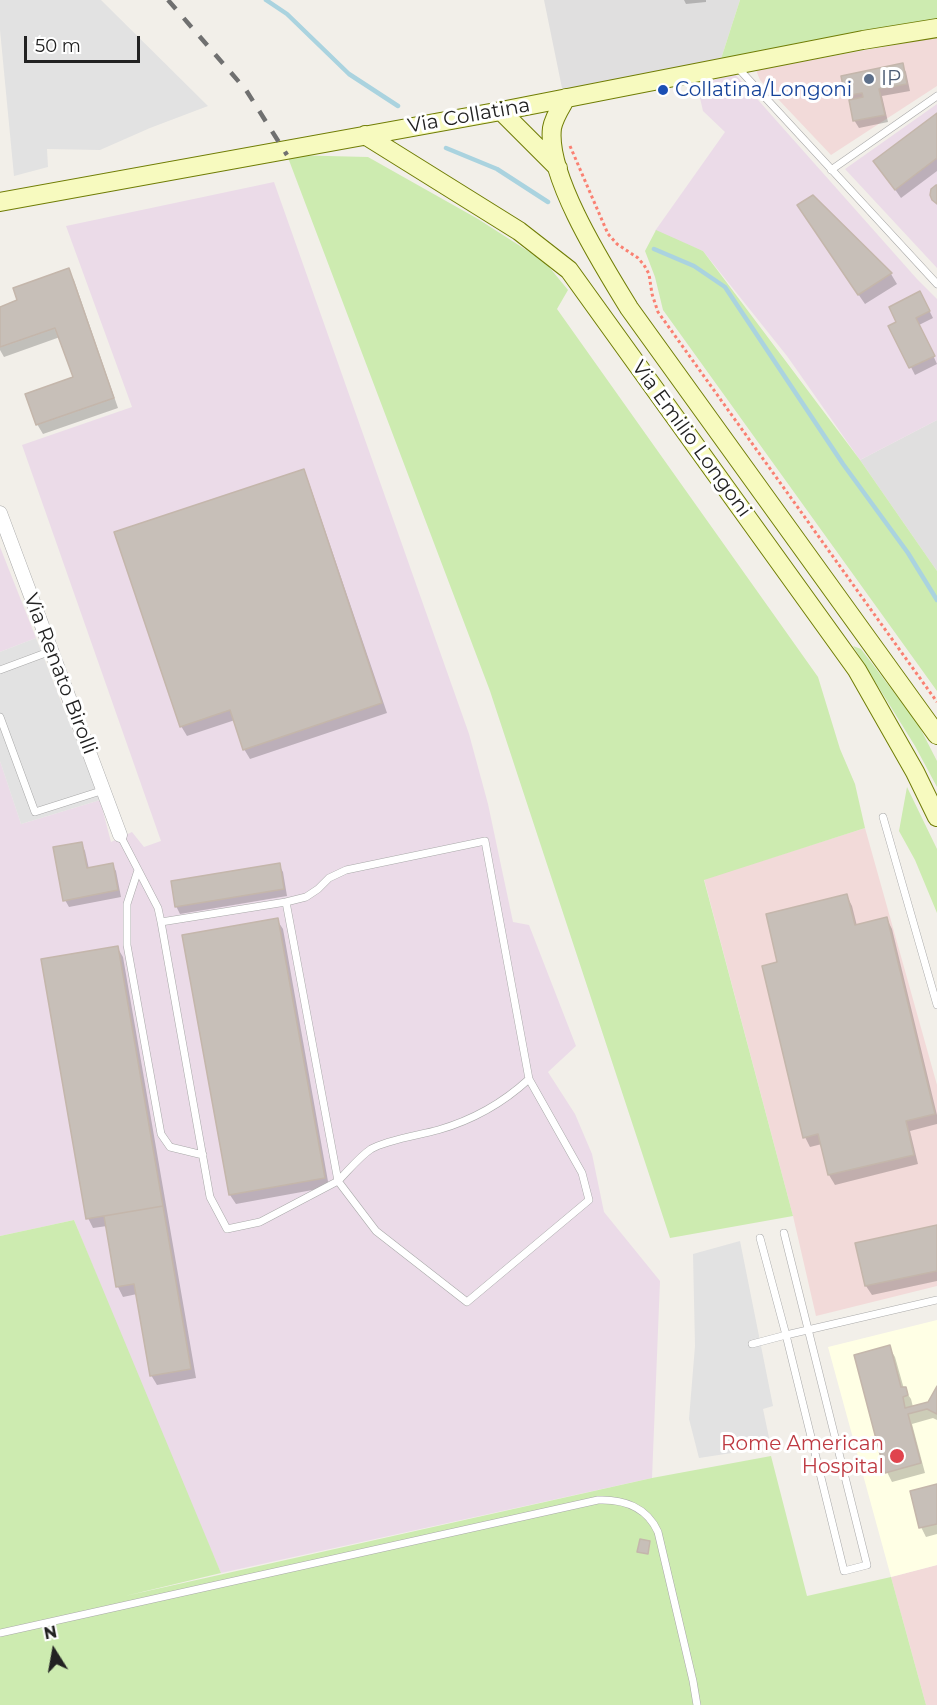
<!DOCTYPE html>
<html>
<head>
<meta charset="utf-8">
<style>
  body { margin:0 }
  #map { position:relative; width:937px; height:1705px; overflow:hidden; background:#f2efe9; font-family:Montserrat,sans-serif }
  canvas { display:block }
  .north { position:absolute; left:24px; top:1621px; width:60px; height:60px; -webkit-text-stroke:4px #fff; paint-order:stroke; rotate:349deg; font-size:16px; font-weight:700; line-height:24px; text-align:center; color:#222 }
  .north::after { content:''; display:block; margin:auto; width:21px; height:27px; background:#222; clip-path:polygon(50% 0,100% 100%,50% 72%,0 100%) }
  .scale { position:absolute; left:24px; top:36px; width:116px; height:27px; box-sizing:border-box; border:3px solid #222; border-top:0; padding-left:8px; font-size:18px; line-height:21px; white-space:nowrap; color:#222; -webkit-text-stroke:4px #fff; paint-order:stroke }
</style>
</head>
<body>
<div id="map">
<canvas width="937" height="1705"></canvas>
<div class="north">N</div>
<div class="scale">50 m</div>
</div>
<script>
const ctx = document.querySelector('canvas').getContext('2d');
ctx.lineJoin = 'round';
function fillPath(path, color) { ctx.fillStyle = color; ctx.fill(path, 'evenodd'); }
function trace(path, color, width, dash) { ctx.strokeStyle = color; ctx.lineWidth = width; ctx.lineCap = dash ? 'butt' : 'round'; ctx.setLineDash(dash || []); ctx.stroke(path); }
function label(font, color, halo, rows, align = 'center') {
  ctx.font = font + ' Montserrat,sans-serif'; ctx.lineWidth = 6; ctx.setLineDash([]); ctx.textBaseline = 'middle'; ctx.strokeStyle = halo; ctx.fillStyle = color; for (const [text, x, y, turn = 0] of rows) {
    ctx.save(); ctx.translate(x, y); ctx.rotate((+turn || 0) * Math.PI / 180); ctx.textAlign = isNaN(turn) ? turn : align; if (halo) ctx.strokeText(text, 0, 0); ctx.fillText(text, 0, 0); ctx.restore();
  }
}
const residential = new Path2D(`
  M544 0H740L720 62 563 93Z
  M937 420V571L860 460Z`);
const commercial = new Path2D(`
  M937 37V86L831 155 760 80 756 70Z
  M865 828 937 1085V1286L816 1316 793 1216 704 879Z
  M937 1565V1705H926L891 1577Z`);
const industrial = new Path2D(`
  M735 74 917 279 937 299V420L860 460 787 356 703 251 655 231 725 132 703 111 697 85Z
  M937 104V268L845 169Z
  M274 182 469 734 488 804 513 922 529 925 576 1046 548 1072 575 1114 592 1154 604 1212 660 1281 652 1478 221 1573 152 1413 74 1220 0 1236V761L21 824 100 800 111 842 132 832 144 847 161 841 22 445 132 407 66 226Z
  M0 547 36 638 0 652Z`);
const education = new Path2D(`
  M937 1320V1565L891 1577 828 1347Z`);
const grass = new Path2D(`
  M740 0H937V21L720 62Z
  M287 155 368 157 478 219 545 262 568 290 557 309 818 677 840 749 855 784 865 828 704 880 793 1216 670 1238 490 691Z
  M656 230 703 251 860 460 937 571V691L663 310 655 277 645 251Z
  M853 646 861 649 918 724 937 761V787L915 746Z
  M907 787 937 849V913L915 860 899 831Z
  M74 1220 221 1573 125 1596 652 1478 771 1456 807 1596 891 1577 926 1705H0V1236Z`);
const parking = new Path2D(`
  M0 0H101L208 106 150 128 100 150 47 149 48 167 14 176 0 30Z
  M36 638 100 800 21 824 0 761V652Z
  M740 1241 773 1406 763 1409 771 1447 699 1458 689 1419 695 1346 693 1254Z`);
const shadow = new Path2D(`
  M684 0H706V2L686 4Z
  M902 65 906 72 910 91 882 96 888 122 859 128 854 120 851 103 847 96Z
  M937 114V171L901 198 875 161Z
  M812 197 891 274 897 284 865 304 804 215Z
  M68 270 74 280 118 408 43 434 37 424 75 378 60 337 4 357 0 350V308L19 301Z
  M924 300 933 318 919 325 937 364 915 375 890 326 898 322Z
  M303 470 308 480 387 713 250 759 244 749 235 720 187 736 181 726Z
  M81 843 85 851 89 869 112 864 116 871 121 897 69 907 65 900Z
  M279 865 283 872 287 896 180 914 176 906Z
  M847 896 852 906 857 926 887 919 892 929 937 1115V1124L910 1131 918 1164 835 1185 829 1175 822 1144 810 1147 805 1137 779 963Z
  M277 920 283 929 329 1187 236 1204 230 1195Z
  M117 947 123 957 196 1378 157 1385 151 1375 137 1294 123 1297 118 1287 107 1226 93 1228 88 1218Z
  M937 1226V1281L872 1295 866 1286 857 1244Z
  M889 1347 895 1357 904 1389 911 1399 913 1407 929 1403 937 1389V1420L933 1418 912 1424 925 1473 892 1482 887 1472Z
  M937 1486V1534L926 1537 921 1527Z`);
const stream = new Path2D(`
  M266 0 287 14 349 74 398 106
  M446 148 497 169 548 202
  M654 249 694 266 725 287 843 464 908 553 937 600`);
const building = new Path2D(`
  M903 63 907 84 879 89 885 115 853 121 849 100 863 97 862 93 845 96 841 76Z
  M937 113V158L895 190 873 161Z
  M936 185H937V204L932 200 930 195 931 189Z
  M813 195 892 273 858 295 797 205Z
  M69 268 114 398 36 425 25 394 73 377 55 328 0 347V307L17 300 13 288Z
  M920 291 930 311 916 318 935 356 909 368 888 326 896 322 889 307Z
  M304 469 382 703 243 750 230 710 180 727 114 532Z
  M82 842 87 868 113 863 118 890 63 901 53 847Z
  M280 863 284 889 175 907 171 881Z
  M847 894 855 925 887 917 935 1114 906 1121 914 1155 828 1175 818 1134 803 1138 762 966 777 962 766 914Z
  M278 918 325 1178 229 1195 182 935Z
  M118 946 163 1206 86 1219 41 959Z
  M163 1206 191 1369 150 1376 134 1284 116 1287 104 1216Z
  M937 1225V1271L865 1286 855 1243Z
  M890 1345 901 1387H906L908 1395 903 1397 905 1408 928 1402 937 1386V1414L927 1409 908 1414 921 1463 885 1473 854 1355Z
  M937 1484V1524L919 1528 910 1491Z
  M640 1539 650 1541 648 1554 637 1552Z`);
const path = new Path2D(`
  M570 146 608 234 617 244 638 258 644 265 649 274 652 294 658 312 937 702`);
const lane = new Path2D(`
  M738 68 937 284
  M831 170 937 96
  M0 670 51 651
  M0 717 35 812 104 790
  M883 817 937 1005
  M120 835 158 908 161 922
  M138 870 127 904V945L161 1134 170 1147 203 1155
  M286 902 306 897 318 889 329 878 346 870 485 841 529 1079C503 1103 473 1120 438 1130 420 1135 386 1140 371 1149 359 1157 348 1171 338 1181L376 1231 467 1302 589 1200 582 1173 529 1079
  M286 902 338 1181 260 1222 227 1229 210 1197 161 922Z
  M784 1233 867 1565 844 1571 786 1335 937 1300
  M752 1344 786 1335 760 1238
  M0 1633 598 1500C623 1499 647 1507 658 1532L693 1681 697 1705`);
const street = new Path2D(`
  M0 513 120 835`);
const secondary = new Path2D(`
  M566 98C561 107 554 117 552 128 546 176 604 267 629 308L937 735
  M501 111 558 168
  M365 135 519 231 569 270 857 670 915 772 937 817
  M0 202 501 111 863 40 937 28`);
const rail = new Path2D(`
  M168 0 246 90 287 155`);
const markers = [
  [869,79,6,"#5c6f8a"],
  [663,90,6,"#1a4fb4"],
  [897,1456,8,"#e0444e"]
];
const serviceNames = [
  ["IP",881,79]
];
const transitNames = [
  ["Collatina/Longoni",675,90]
];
const streetNames = [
  ["Via Collatina",469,116,-10],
  ["Via Emilio Longoni",691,439,54],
  ["Via Renato Birolli",60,674,69]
];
const healthNames = [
  ["Rome American",884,1444],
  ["Hospital",884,1467]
];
fillPath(residential, '#e0dfdf');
fillPath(commercial, '#f2dad9');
fillPath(industrial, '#ebdbe8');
fillPath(education, '#ffffe5');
fillPath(grass, '#cdebb0');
fillPath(parking, '#e2e2e2');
fillPath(shadow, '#0003');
trace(stream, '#aad3df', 4.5);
fillPath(building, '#c7bfb8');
trace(building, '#c4b6ab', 1.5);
trace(lane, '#a9a9a9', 8);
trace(street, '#a9a9a9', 15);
trace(secondary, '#707d05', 20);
trace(path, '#fa8072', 3, [3, 3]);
trace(lane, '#fff', 7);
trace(street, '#fff', 14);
trace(secondary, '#f7fabf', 18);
trace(rail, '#707070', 4.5, [12, 12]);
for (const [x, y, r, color] of markers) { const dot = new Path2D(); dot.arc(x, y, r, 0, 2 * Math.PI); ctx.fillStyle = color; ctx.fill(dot); trace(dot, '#fff', 2); }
label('20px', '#4e5e75', '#fff', serviceNames, 'left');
label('20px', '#164399', '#fff', transitNames, 'left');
label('20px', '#222', '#fff', streetNames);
label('20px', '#be3a42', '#fff', healthNames, 'right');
</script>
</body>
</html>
